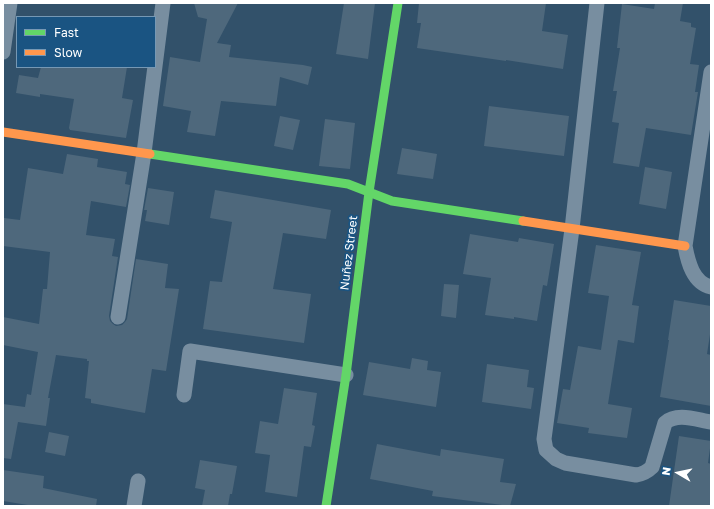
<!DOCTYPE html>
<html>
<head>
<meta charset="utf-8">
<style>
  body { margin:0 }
  #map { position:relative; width:714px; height:509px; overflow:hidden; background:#32516a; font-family:"Golos Text",sans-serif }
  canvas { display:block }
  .frame { position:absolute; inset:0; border:4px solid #fff; pointer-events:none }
  .legend { position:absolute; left:16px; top:16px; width:140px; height:52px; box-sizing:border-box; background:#1a5482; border:1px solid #7698b4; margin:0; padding:5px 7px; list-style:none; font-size:12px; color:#fff }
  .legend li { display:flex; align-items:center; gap:8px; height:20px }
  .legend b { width:20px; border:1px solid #7698b4 }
  .north { position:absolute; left:658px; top:453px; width:40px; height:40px; -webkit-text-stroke:3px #1a5482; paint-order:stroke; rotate:279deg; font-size:11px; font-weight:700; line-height:16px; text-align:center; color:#fff }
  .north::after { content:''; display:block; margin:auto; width:14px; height:18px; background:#fff; clip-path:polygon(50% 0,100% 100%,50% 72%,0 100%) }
</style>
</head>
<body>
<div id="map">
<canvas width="714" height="509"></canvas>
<div class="frame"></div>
<ul class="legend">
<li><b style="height:5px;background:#63d668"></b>Fast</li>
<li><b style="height:5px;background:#ff974d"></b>Slow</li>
</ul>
<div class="north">N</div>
</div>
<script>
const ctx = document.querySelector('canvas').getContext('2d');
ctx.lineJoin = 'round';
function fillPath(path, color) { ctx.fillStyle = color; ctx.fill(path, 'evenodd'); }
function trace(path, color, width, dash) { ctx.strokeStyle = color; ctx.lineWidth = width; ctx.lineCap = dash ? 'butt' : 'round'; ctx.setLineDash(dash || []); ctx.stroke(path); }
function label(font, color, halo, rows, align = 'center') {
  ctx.font = font + ' "Golos Text",sans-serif'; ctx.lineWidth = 3.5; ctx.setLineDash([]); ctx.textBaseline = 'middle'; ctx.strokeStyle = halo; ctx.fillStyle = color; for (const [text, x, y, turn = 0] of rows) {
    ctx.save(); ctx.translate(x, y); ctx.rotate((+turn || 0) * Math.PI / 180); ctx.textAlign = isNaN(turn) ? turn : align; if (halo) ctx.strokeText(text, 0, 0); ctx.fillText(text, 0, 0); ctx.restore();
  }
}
const building = new Path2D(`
  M194 3H238L217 43 231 45 229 57 303 65 312 67 308 85 280 77 276 106 221 101 215 136 187 132 191 111 163 106 170 57 200 62 207 19 198 17Z
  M344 3H375L368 59 336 54Z
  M419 3H546L542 31 568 35 563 69 506 60V61L417 48 421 23H417Z
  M655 3H683L680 21 691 23V27L696 28 690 64 699 65 695 92H698L691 135 646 128 639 167 613 163 619 123 612 122 617 91H613L620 48H617L622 4 654 9Z
  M41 67H127L122 98 133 100 126 138 70 130 69 128 74 99 40 94V97L16 93 19 75 38 78Z
  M489 106 569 116 564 156 484 146Z
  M280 116 300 120 293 150 274 146Z
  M325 119 355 123 350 169 319 166Z
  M402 148 437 154 433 179 397 174Z
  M67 154 98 159 97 167 127 172 125 184 130 185 126 207 91 201 86 235 115 239 112 256 118 257 109 316 110 321 113 324 116 326 122 325 125 322 127 319 136 259 168 264 165 288 179 289 166 371 152 369 145 413 91 403V399L85 398 89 361H87V359L56 355 48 398H50L46 426 18 422 11 459 3 458V404L25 407 27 394 31 395 38 352 3 345V317L39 324 43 289H47L50 252 3 246 4 218 20 220 28 168 63 174Z
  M645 167 672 172 666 209 639 204Z
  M148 188 174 192 169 225 145 221 147 210H144Z
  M215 190 331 210 326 239 283 233 273 289 311 294 304 343 203 329 210 281 222 282 232 222 210 218Z
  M470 234 518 242 519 238 554 244 547 286 543 285 537 321 514 317V319L485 315 491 278 463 274Z
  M596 245 641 252 632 305 639 306 634 343 618 340 608 404 632 408 627 438 588 433 589 428 557 423 563 389 570 390 578 346 601 350 609 296 588 293Z
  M444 284 459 285 456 318 441 316Z
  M674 300 711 306V328L707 354 711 355V406L660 397 669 340H668Z
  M412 358 428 361 427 370 441 372 436 407 363 395 369 362 410 369Z
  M487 364 529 370 527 387 534 388 531 409 482 402Z
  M284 388 317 393 312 425 315 426 311 447 304 446 297 497 265 492 270 455 255 453 260 421 278 424Z
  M49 432 69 436 65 456 45 452Z
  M679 436 711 441 708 463 711 464V506H669Z
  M377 444 440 456 441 449 504 459 500 482 516 484 510 506 432 496 433 491 370 479Z
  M200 460 237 466 232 494H230L228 506H202L205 490 195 488Z
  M3 470 44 476 43 488 97 499 96 506H34L3 501Z`);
const street = new Path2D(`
  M597 3 572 229 544 439 546 450 556 459 565 463 636 475C643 474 647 472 652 467L665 423C677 412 697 420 711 422
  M3 52 10 3
  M711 72 685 246C688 262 693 283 711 287
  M118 317 144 153 163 3
  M184 395 190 351 346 375
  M134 506 138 481`);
const fast = new Path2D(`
  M150 154 348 184 392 201 523 221
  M326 506 346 375 369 192 398 3`);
const slow = new Path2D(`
  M3 132 150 154
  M523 221 685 246`);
const streetNames = [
  ["Nuñez Street",349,253,-83]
];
fillPath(building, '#4e687c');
trace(street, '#788ea0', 15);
trace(fast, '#63d668', 9);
trace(slow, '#ff974d', 9);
label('12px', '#fff', '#1a5482', streetNames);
</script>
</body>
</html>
